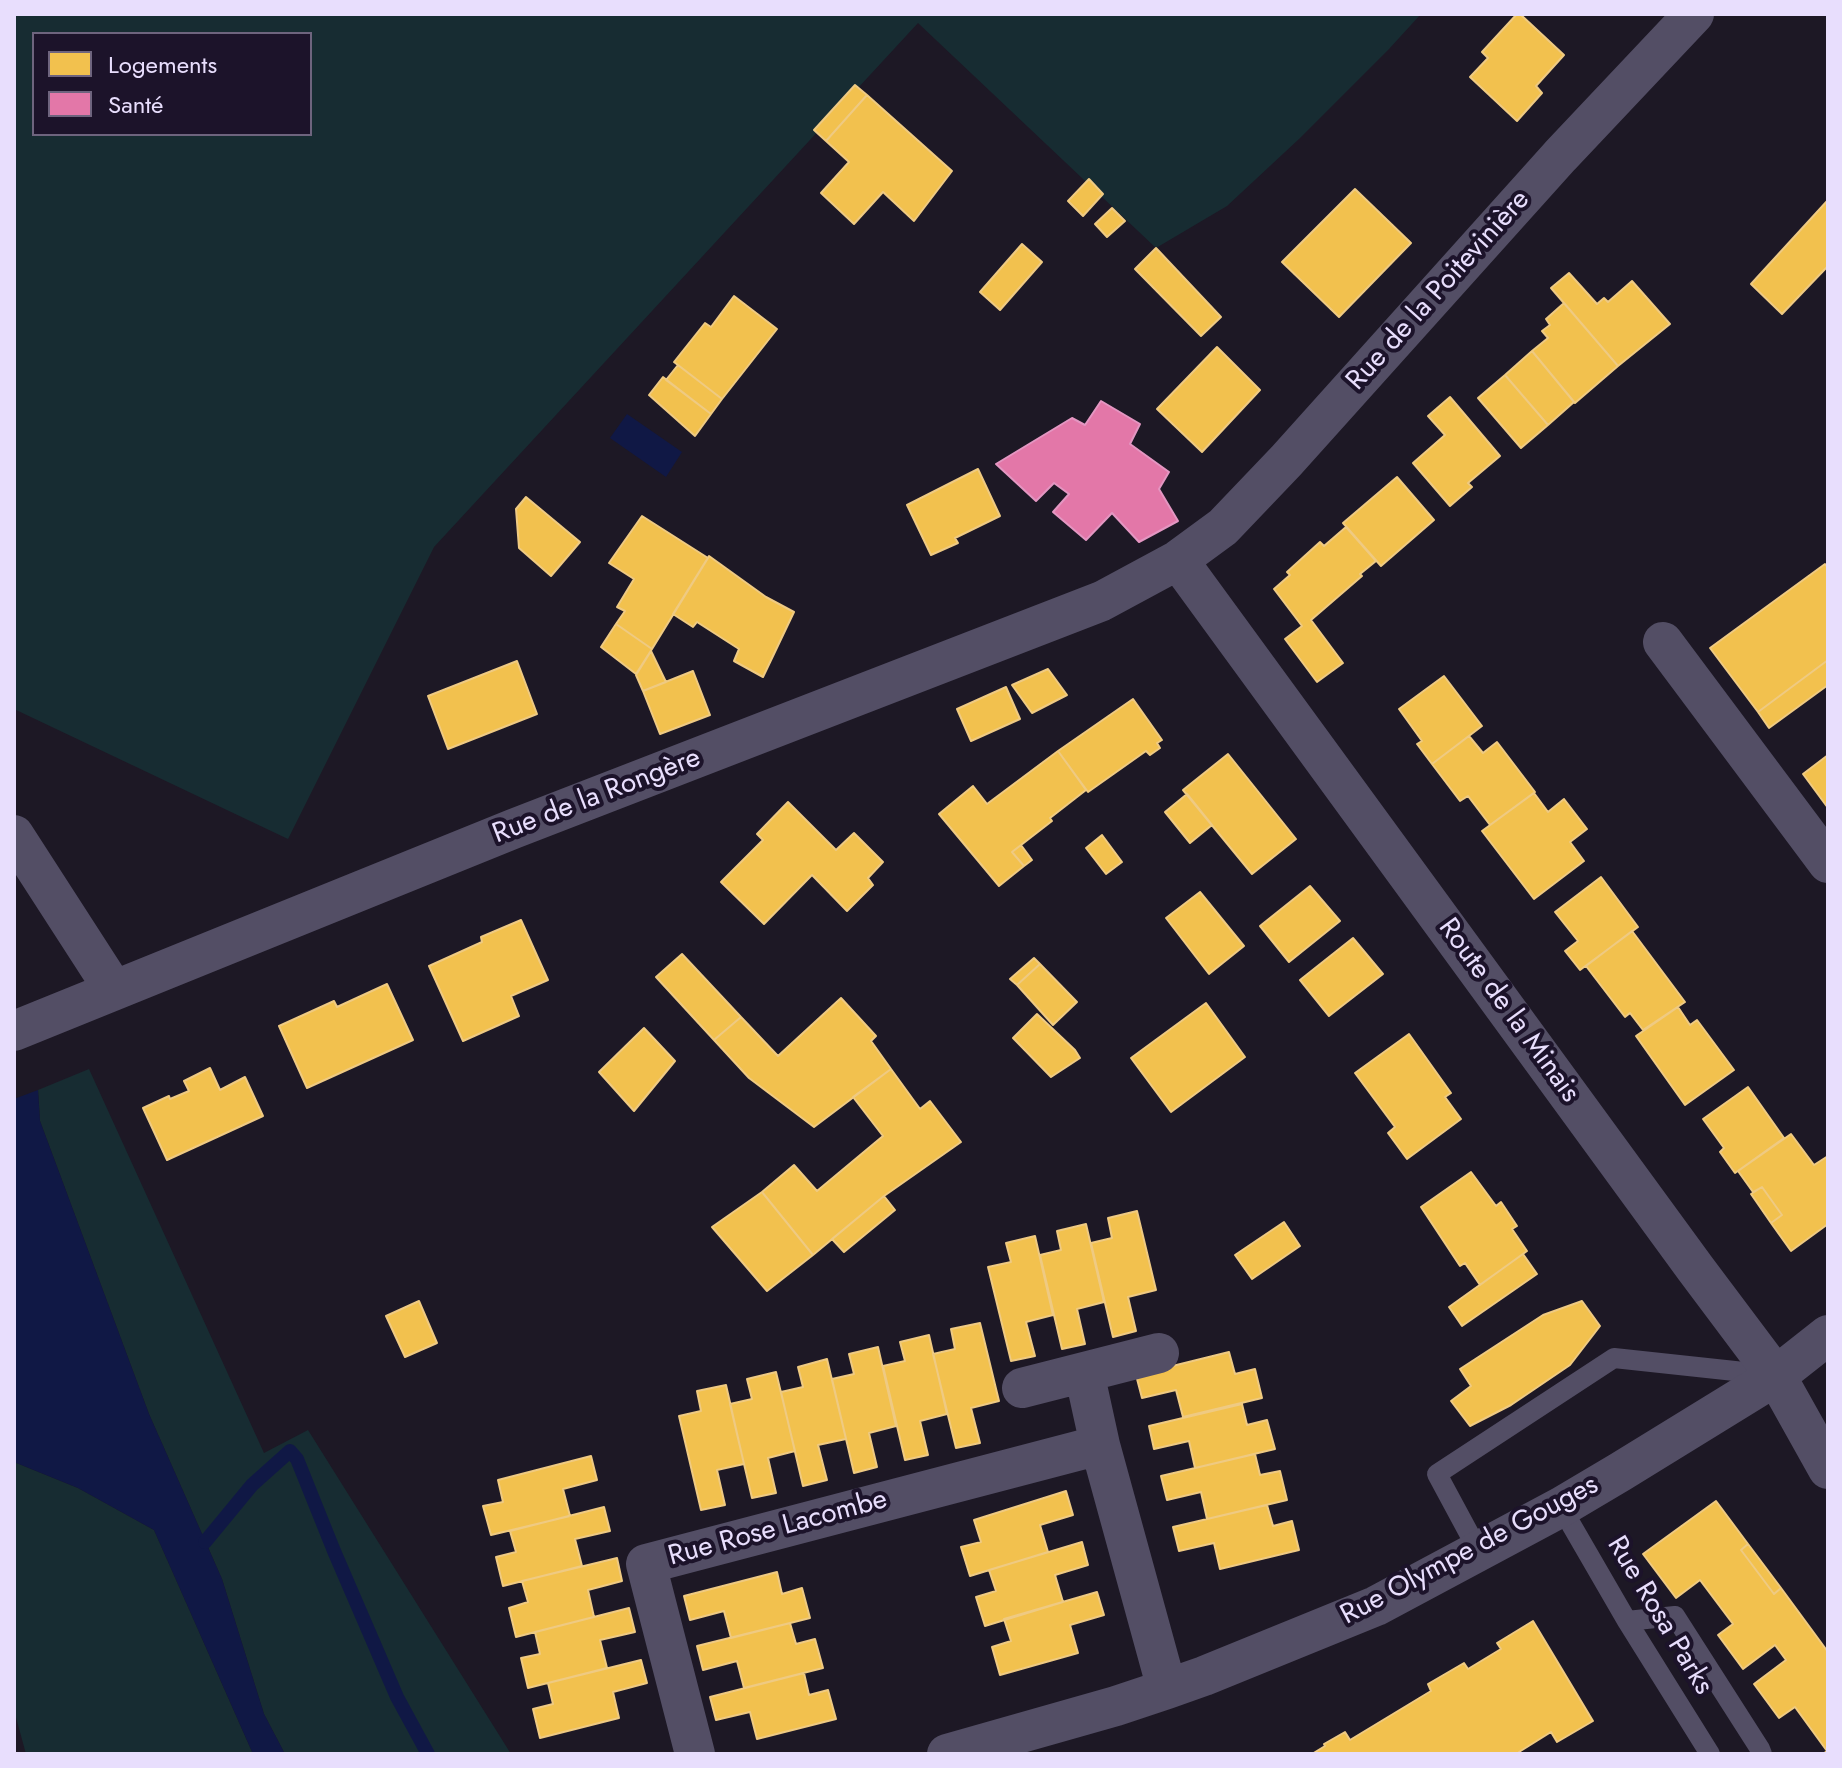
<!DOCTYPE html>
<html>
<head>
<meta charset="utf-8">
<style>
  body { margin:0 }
  #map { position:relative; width:1842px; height:1768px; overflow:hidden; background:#1d1825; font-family:Jost,sans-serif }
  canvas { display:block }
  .frame { position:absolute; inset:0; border:16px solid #e8defd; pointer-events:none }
  .legend { position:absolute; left:32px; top:32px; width:280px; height:104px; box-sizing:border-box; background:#1c132a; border:2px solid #6e647e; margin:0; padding:10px 14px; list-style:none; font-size:24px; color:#e8defd }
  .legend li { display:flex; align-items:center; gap:16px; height:40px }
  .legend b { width:40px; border:2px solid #6e647e }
</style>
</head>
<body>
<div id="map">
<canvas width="1842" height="1768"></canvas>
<div class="frame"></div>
<ul class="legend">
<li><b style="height:22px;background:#f2c14e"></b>Logements</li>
<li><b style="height:22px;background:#e377a8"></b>Santé</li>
</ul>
</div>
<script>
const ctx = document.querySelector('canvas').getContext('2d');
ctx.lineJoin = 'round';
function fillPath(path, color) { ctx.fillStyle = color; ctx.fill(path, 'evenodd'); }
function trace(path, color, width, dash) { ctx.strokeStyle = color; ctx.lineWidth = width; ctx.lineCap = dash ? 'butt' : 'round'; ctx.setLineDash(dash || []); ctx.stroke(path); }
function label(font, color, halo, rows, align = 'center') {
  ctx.font = font + ' Jost,sans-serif'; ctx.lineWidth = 8; ctx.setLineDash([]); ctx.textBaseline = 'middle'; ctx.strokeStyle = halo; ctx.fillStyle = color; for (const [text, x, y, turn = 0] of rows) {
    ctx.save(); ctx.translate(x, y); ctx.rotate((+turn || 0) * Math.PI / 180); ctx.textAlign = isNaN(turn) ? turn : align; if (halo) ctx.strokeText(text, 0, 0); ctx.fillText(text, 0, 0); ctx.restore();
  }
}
const green = new Path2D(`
  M14 14H1421L1389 49 1299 139 1227 206 1156 248 918 23 434 547 288 839 14 709ZM34 34H310V134H34Z
  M89 1069 264 1453 308 1430 511 1754H285L264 1714 222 1579 149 1414 40 1121 38 1090Z
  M14 1462 78 1488 154 1530 253 1754H26L14 1710Z`);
const water = new Path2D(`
  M627 414 682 452 666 477 610 438Z
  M38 1090 40 1121 149 1414 222 1579 264 1714 285 1754H253L154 1530 78 1488 14 1462V1099Z`);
const homes = new Path2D(`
  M1517 14H1520L1564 55 1536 86 1542 93 1517 121 1470 77 1488 58 1482 52Z
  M855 85 867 95 826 141 814 130Z
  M867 95 952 171 914 221 883 192 854 224 821 193 849 162 826 141Z
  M1089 179 1103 194 1083 216 1068 201Z
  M1355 189 1411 243 1339 317 1282 262Z
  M1828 200V266L1782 314 1751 284Z
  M1112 208 1125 221 1107 237 1095 224Z
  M1022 244 1042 262 1000 310 980 292Z
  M1156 248 1221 317 1201 336 1135 269Z
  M1569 273 1597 304 1604 298 1608 302 1632 281 1670 324 1618 366 1551 288Z
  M734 296 777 329 722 399 674 362 705 323 711 327Z
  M1564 303 1618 366 1575 403 1532 351 1548 338 1542 331 1550 325 1546 319Z
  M1217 347 1260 390 1202 452 1157 409Z
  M1532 351 1574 402 1548 425 1505 375Z
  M678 365 722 399 711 414 666 380Z
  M1505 375 1548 425 1521 448 1478 398Z
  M663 377 711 414 695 436 649 395Z
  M1450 397 1500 456 1468 483 1472 487 1450 506 1413 463 1445 435 1428 416Z
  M978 469 1000 516 955 538 958 543 931 555 907 505Z
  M1397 477 1434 520 1381 566 1343 523Z
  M526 497 580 542 551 576 519 548 516 509Z
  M642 516 708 558 652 649 616 624 625 611 617 607 634 579 609 563Z
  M1346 527 1376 561 1360 574 1362 576 1311 620 1343 663 1317 682 1285 639 1302 626 1274 589 1290 575 1287 572 1320 542 1324 546Z
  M709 556 766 597 794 612 763 677 734 661 739 649 697 622 693 627 673 614Z
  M1825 564 1828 568V660L1758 712 1710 648Z
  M616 624 652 649 636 674 601 647Z
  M651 651 666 682 643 691 636 675Z
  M1828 660V685L1769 728 1758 712Z
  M517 661 537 714 448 749 428 696Z
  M1048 669 1067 695 1032 713 1012 685Z
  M693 671 710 715 660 734 643 691Z
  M1444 676 1482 726 1432 764 1417 744 1422 741 1399 709Z
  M1006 687 1020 719 971 741 957 709Z
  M1133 699 1162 740 1157 743 1160 748 1150 755 1146 751 1088 792 1058 751Z
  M1469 736 1483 753 1497 742 1535 792 1490 825 1468 796 1460 801 1432 764Z
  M1058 751 1086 790 1050 818 1052 821 1012 852 1024 866 999 886 939 814 973 786 987 804Z
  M1228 754 1296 839 1252 874 1183 790Z
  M1828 755V808L1803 774Z
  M1534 793 1548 812 1564 799 1587 829 1570 842 1584 861 1534 899 1482 831Z
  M1187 794 1212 825 1190 843 1165 812Z
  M788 802 836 850 854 833 883 862 868 878 873 885 847 911 812 875 764 924 721 882 763 840 757 834Z
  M1102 835 1122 862 1106 874 1086 848Z
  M1021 845 1032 860 1024 866 1012 852Z
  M1601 877 1638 927 1580 970 1565 951 1578 941 1555 912Z
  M1310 886 1340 921 1289 962 1260 926Z
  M1200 892 1244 946 1209 974 1166 918Z
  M521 920 548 980 511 996 519 1016 463 1041 429 966 482 942 481 937Z
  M1632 931 1685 1002 1643 1030 1630 1013 1625 1017 1586 966Z
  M1353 938 1383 974 1329 1016 1300 980Z
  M682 954 741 1017 714 1040 656 977Z
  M1034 958 1040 964 1017 985 1010 979Z
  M1040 964 1077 1002 1053 1025 1017 985Z
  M387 984 413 1040 307 1088 279 1026 334 1001 337 1007Z
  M841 998 876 1036 871 1041 891 1069 814 1127 749 1078 714 1040 741 1017 778 1056Z
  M1206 1003 1245 1057 1171 1112 1131 1058Z
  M1678 1007 1690 1025 1697 1020 1734 1070 1685 1105 1636 1036Z
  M1037 1014 1075 1050 1080 1058 1051 1077 1013 1038Z
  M644 1028 675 1061 634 1111 599 1072Z
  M1409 1034 1451 1093 1445 1097 1461 1119 1407 1159 1388 1133 1395 1127 1355 1073Z
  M210 1068 220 1090 245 1077 263 1116 167 1160 143 1108 169 1096 170 1099 189 1091 184 1081Z
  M891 1069 920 1109 930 1101 961 1142 884 1196 813 1255 762 1192 794 1165 817 1191 883 1136 853 1097Z
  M1748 1087 1784 1138 1735 1173 1720 1152 1724 1148 1703 1119Z
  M1791 1134 1814 1165 1828 1156V1224L1791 1251 1771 1223 1782 1215 1762 1187 1753 1192 1738 1171Z
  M1471 1172 1496 1206 1501 1202 1517 1226 1512 1229 1527 1251 1480 1285 1465 1263 1460 1266 1421 1207Z
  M1762 1187 1782 1215 1771 1223 1751 1194Z
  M762 1192 813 1255 767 1291 712 1227Z
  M884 1196 895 1210 844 1252 832 1239Z
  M1137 1211 1156 1290 1128 1297 1136 1331 1113 1337 1091 1243 1112 1238 1108 1218Z
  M1284 1222 1300 1246 1252 1279 1235 1255Z
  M1086 1224 1104 1302 1077 1309 1085 1344 1062 1349 1040 1255 1061 1250 1057 1231Z
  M1035 1236 1053 1315 1026 1322 1035 1356 1011 1361 988 1267 1011 1262 1006 1243Z
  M1523 1254 1537 1274 1462 1326 1449 1307Z
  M419 1301 437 1343 405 1357 386 1316Z
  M1582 1301 1600 1326 1570 1365 1511 1405 1470 1426 1451 1401 1471 1386 1460 1369 1543 1315Z
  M980 1323 999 1401 971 1408 980 1443 956 1448 933 1354 955 1349 951 1329Z
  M929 1335 947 1414 920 1421 928 1455 905 1460 883 1366 905 1361 900 1342Z
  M878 1347 896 1426 869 1433 877 1467 854 1473 832 1379 854 1374 849 1354Z
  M1229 1352 1235 1374 1255 1369 1262 1398 1183 1417 1176 1390 1142 1398 1136 1375Z
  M827 1359 846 1439 818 1445 827 1480 803 1486 781 1392 803 1387 798 1367Z
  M776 1372 795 1451 768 1458 776 1493 752 1498 730 1404 752 1399 747 1379Z
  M726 1385 744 1464 717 1470 725 1505 701 1510 679 1416 701 1411 697 1391Z
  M1242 1404 1247 1425 1267 1420 1275 1449 1195 1468 1189 1441 1154 1449 1149 1426Z
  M1255 1454 1260 1475 1280 1471 1287 1500 1207 1519 1201 1492 1167 1500 1161 1476Z
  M591 1456 597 1480 563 1489 570 1516 491 1535 483 1506 503 1502 498 1480Z
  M1066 1491 1073 1515 1040 1525 1048 1552 970 1576 961 1547 981 1542 974 1520Z
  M1716 1501 1748 1544 1741 1550 1774 1594 1781 1588 1828 1652V1754H1823L1827 1751 1795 1707 1779 1718 1754 1684 1786 1660 1775 1645 1743 1669 1718 1635 1733 1624 1700 1580 1676 1598 1643 1554Z
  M1267 1505 1273 1526 1292 1521 1299 1550 1220 1569 1214 1543 1179 1551 1173 1527Z
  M604 1507 610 1531 575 1539 582 1566 503 1586 496 1557 516 1552 510 1531Z
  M1082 1542 1088 1565 1055 1575 1063 1602 985 1626 976 1597 996 1591 989 1570Z
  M1748 1544 1781 1588 1774 1594 1741 1550Z
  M617 1558 622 1581 588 1590 594 1617 516 1637 509 1608 528 1602 522 1581Z
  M777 1572 782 1594 802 1588 810 1618 731 1638 724 1611 690 1620 684 1596Z
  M1097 1592 1104 1615 1070 1625 1078 1653 1000 1675 992 1647 1011 1641 1004 1619Z
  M629 1608 635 1632 600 1640 607 1668 528 1688 521 1658 540 1654 535 1632Z
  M1533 1621 1593 1721 1557 1742 1551 1732 1519 1752 1520 1754H1312L1325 1746 1324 1744 1345 1732 1350 1740 1431 1691 1428 1684 1464 1663 1468 1669 1501 1649 1497 1643Z
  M790 1623 796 1644 815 1639 823 1668 744 1688 737 1661 703 1670 697 1646Z
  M641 1660 647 1683 613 1692 619 1718 540 1738 533 1709 553 1704 548 1683Z
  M804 1673 809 1695 828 1690 836 1719 757 1739 750 1712 716 1720 710 1697Z`);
const health = new Path2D(`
  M1101 401 1140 424 1130 444 1169 472 1159 489 1178 521 1139 542 1112 513 1086 540 1053 512 1069 494 1054 483 1036 501 996 464 1072 418 1085 425Z`);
const stream = new Path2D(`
  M205 1542 252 1485 290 1451 297 1459 334 1551 397 1697 428 1754`);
const lane = new Path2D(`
  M1561 1507 1627 1621 1710 1754
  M1479 1552 1437 1474 1614 1358 1772 1375
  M1627 1621 1675 1616 1760 1749 1762 1754`);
const street = new Path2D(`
  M1178 560 1695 1268 1776 1376 1828 1469
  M1663 642 1828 863
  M14 835 114 990
  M14 1031 513 829 1102 601 1178 560 1223 527 1286 461 1560 156 1694 14
  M1084 1372 1100 1445
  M1022 1388 1159 1353
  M695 1754 646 1564 1100 1445 1167 1689
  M947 1754 1116 1706 1167 1689 1204 1676 1376 1606 1561 1507 1620 1472 1776 1376 1828 1335`);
const streetNames = [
  ["Rue de la Poitevinière",1439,291,-48],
  ["Rue de la Rongère",597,797,-21],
  ["Route de la Minais",1508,1011,54],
  ["Rue Rose Lacombe",778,1529,-15],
  ["Rue Olympe de Gouges",1470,1551,-28],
  ["Rue Rosa Parks",1659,1616,59]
];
fillPath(green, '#172c32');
fillPath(water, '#101845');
fillPath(homes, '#f2c14e');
trace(homes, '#efca82', 2);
fillPath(health, '#e377a8');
trace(health, '#e496c2', 2);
trace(stream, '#101845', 14);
trace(lane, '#534e65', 20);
trace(street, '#534e65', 40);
label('28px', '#e8defd', '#1c132a', streetNames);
</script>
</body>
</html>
